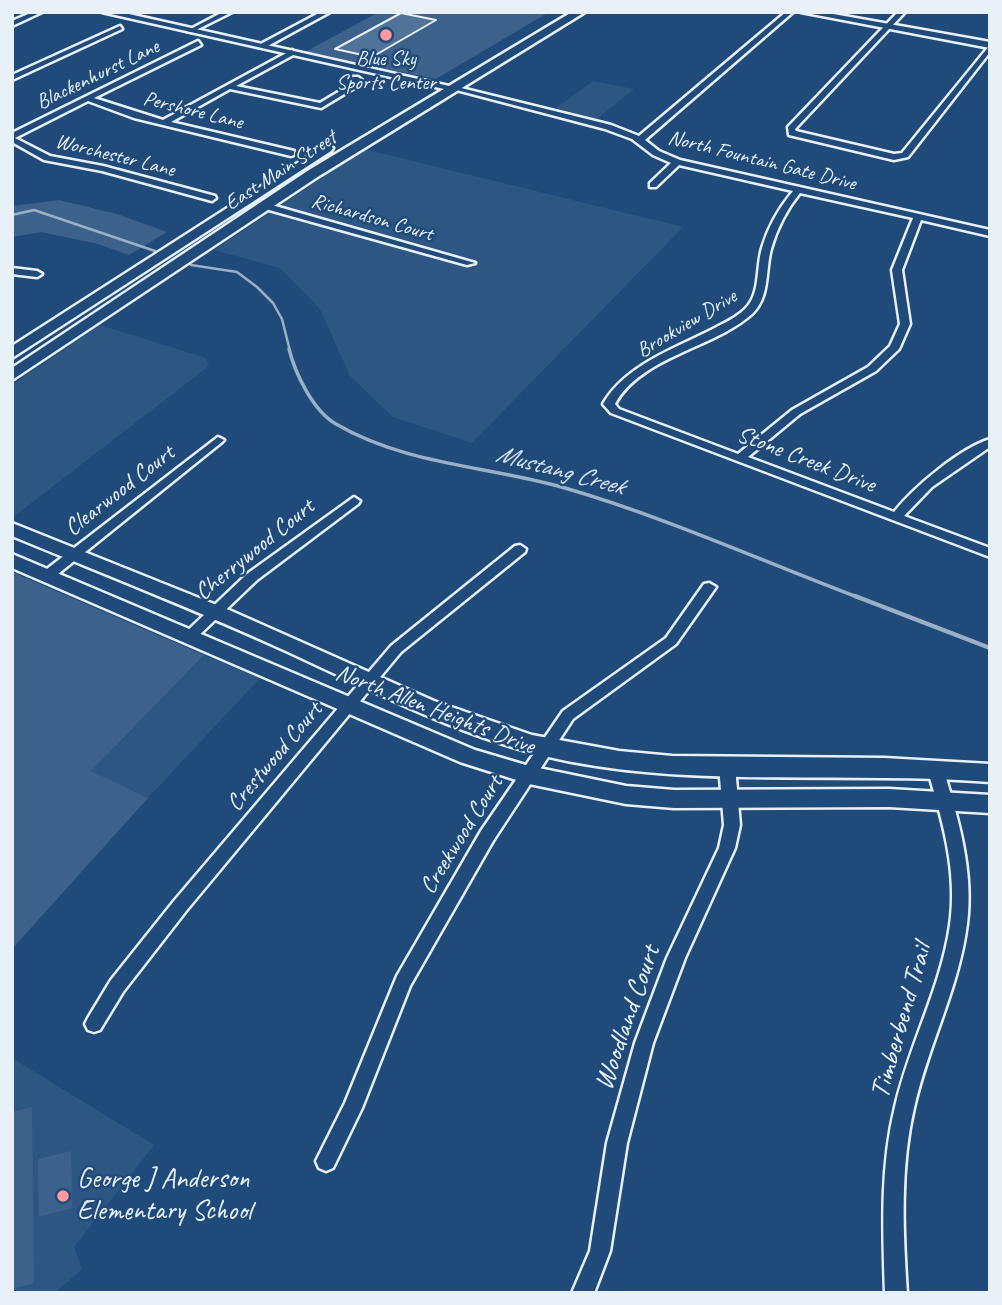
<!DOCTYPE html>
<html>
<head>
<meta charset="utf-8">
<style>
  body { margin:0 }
  #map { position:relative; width:1002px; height:1305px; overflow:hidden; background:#1f4a7a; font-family:Caveat,sans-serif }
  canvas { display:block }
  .frame { position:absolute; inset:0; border:14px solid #e8f1f8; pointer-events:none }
</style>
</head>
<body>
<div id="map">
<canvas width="1002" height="1305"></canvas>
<div class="frame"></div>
</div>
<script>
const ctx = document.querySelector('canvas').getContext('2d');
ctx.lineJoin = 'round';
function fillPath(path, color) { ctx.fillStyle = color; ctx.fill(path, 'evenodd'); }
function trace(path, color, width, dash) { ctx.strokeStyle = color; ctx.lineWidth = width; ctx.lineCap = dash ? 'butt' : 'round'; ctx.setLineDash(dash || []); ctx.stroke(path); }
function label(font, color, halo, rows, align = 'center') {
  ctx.font = font + ' Caveat,sans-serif'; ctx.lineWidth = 5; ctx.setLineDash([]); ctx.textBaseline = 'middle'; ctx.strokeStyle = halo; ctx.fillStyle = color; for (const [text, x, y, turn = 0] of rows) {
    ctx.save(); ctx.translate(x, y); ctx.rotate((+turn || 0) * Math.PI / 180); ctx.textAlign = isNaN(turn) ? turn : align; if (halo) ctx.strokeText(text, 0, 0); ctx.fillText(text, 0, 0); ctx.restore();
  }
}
const built = new Path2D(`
  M593 81 634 89 597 119 556 108Z
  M364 149 683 227 472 443 393 417 350 376 320 309 280 268 214 250Z
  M100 325 206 358 209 366 12 518V385Z
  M204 655 260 678 148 798 90 771Z
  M12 1058 154 1145 74 1247 82 1269 55 1293H12Z`);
const green = new Path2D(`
  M379 12H549L436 79 305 52Z
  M59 200 117 214 167 232 129 255 98 244 41 232 12 237V206Z
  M12 572 204 655 91 771 148 798 12 949Z
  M32 1107 34 1283 12 1289V1112Z
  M71 1151 72 1208 39 1217 38 1159Z`);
const streamFar2 = new Path2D(`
  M12 215 34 210 155 251
  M191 265 237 272 257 287 273 303 282 319 290 351`);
const streamFar1 = new Path2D(`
  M289 349C295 373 313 411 336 424 406 465 489 466 565 488 665 517 762 561 860 598`);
const stream = new Path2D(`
  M855 596 990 648`);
const building = new Path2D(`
  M401 13 436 20 372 57 335 49Z`);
const minor = new Path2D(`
  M33 12H42L12 26V21Z
  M223 12H232L192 32 187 31Z
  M321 12H330L264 48 257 46Z
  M786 12H793L645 140 659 151 680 160 990 230V236L921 220 902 270 910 324 899 349 876 371 800 414 748 457 894 512C914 487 959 449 990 439V447L932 487 904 516 990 548V557L611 413 603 404C625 365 676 348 713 329 724 323 736 318 745 309 761 294 756 267 762 248 768 227 779 208 793 191L679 165 656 187H650V183L671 163 653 155 632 139 605 129 449 88 453 86 611 125 639 136ZM800 193 913 218 892 270 900 324 890 346 868 367 792 410 738 454 619 409 615 404C640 357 714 348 752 314 770 297 765 271 771 249 777 228 787 209 800 193Z
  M898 12H905L795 129 796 131 894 154 902 153 990 45V52L908 157 894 160 789 135 788 127Z
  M120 26 122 29 12 80V75Z
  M198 41 201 45 94 98 163 120 292 50 295 54 236 86 320 103 355 82 352 77H358L364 82 321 108 230 89 171 122 294 151V155L291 156 134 118 88 101 15 138 50 156 103 166 215 196 216 198 212 201 102 171 44 160 12 142V133Z
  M262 204H268L475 263 467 265 262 208Z
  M12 268 37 271 42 274 37 277 12 274Z
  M218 437 224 440 222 442 53 578H43L41 575 43 572Z
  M354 497 360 501 358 504 257 580 193 641H183L181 638 183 635 247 574Z
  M520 545 526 549 525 552 401 652 186 911 123 992 100 1030 94 1032 88 1030 85 1024 88 1018 111 980 174 901 391 646 515 546Z
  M709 583 716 587 676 644 573 719 493 841 410 986 362 1108 333 1168 326 1171 319 1168 316 1161 345 1103 397 976 481 831 563 711 666 638 704 584Z
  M727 760 732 762 735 766 740 825 735 848 685 958 653 1043 627 1143 610 1251 594 1293H572L590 1251 607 1143 635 1043 667 958 719 848 724 825 719 766 722 762Z
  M935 762 940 764 943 768C958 818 974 871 967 924 959 988 928 1045 914 1108 900 1168 903 1231 907 1293H885C883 1231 880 1168 895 1107 909 1045 941 988 950 925 958 872 942 818 927 768L930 764Z`);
const tertiary = new Path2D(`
  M102 12H120L458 88 453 91Z
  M801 12H822L990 42V48Z`);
const secondary = new Path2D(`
  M572 12H585L319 176 12 380V368L309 170Z
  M327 144 333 148 331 151 12 358V346Z
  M12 523 229 610 434 701 532 735 619 751 672 756 884 758 990 764V782C849 771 705 788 567 761 468 741 377 693 286 651 196 610 104 574 12 536Z
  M12 554 475 750 529 766 626 786 674 790 889 789 990 795V813L889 807 674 808 626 804 529 784 460 762 12 568Z`);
const markers = [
  [386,35,7,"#ff9aa2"],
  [63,1196,7,"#ff9aa2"]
];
const farPoinames = [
  ["Blue Sky",386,59],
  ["Sports Center",386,83]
];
const farStreetnames = [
  ["Blackenhurst Lane",98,75,-26],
  ["Pershore Lane",193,111,14],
  ["Worchester Lane",115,156,14],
  ["North Fountain Gate Drive",762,161,14],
  ["East Main Street",281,171,-33],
  ["Richardson Court",372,218,16],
  ["Brookview Drive",687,324,-31]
];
const streetNames = [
  ["Stone Creek Drive",806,460,21],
  ["Clearwood Court",120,491,-38],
  ["Cherrywood Court",255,550,-39],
  ["North Allen Heights Drive",435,710,21],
  ["Crestwood Court",275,757,-50],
  ["Creekwood Court",462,835,-58]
];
const waterNames = [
  ["Mustang Creek",560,471,15]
];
const nearStreetnames = [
  ["Woodland Court",628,1018,-71],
  ["Timberbend Trail",902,1021,-74]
];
const nearPoinames = [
  ["George J Anderson",77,1180],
  ["Elementary School",77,1212]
];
fillPath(built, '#2e5683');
fillPath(green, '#3c628c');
trace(streamFar2, '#9ab0c7', 2.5);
trace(streamFar1, '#9ab0c7', 3.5);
trace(stream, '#9ab0c7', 4.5);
fillPath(building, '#517399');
trace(building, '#e8f1f8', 2);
trace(minor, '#e8f1f8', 5);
trace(tertiary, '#e8f1f8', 5);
trace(secondary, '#e8f1f8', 5);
fillPath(minor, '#1f4a7a');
fillPath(tertiary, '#1f4a7a');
fillPath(secondary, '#1f4a7a');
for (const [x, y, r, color] of markers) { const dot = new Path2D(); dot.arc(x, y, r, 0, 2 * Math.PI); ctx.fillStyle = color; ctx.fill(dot); trace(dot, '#1f4a7a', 2.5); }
label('21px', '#e8f1f8', '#1f4a7a', farPoinames);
label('21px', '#e8f1f8', '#1f4a7a', farStreetnames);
label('24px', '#e8f1f8', '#1f4a7a', streetNames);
label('italic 26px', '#d4e1ec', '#1f4a7a', waterNames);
label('28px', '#e8f1f8', '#1f4a7a', nearStreetnames);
label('28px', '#e8f1f8', '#1f4a7a', nearPoinames, 'left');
</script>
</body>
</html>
